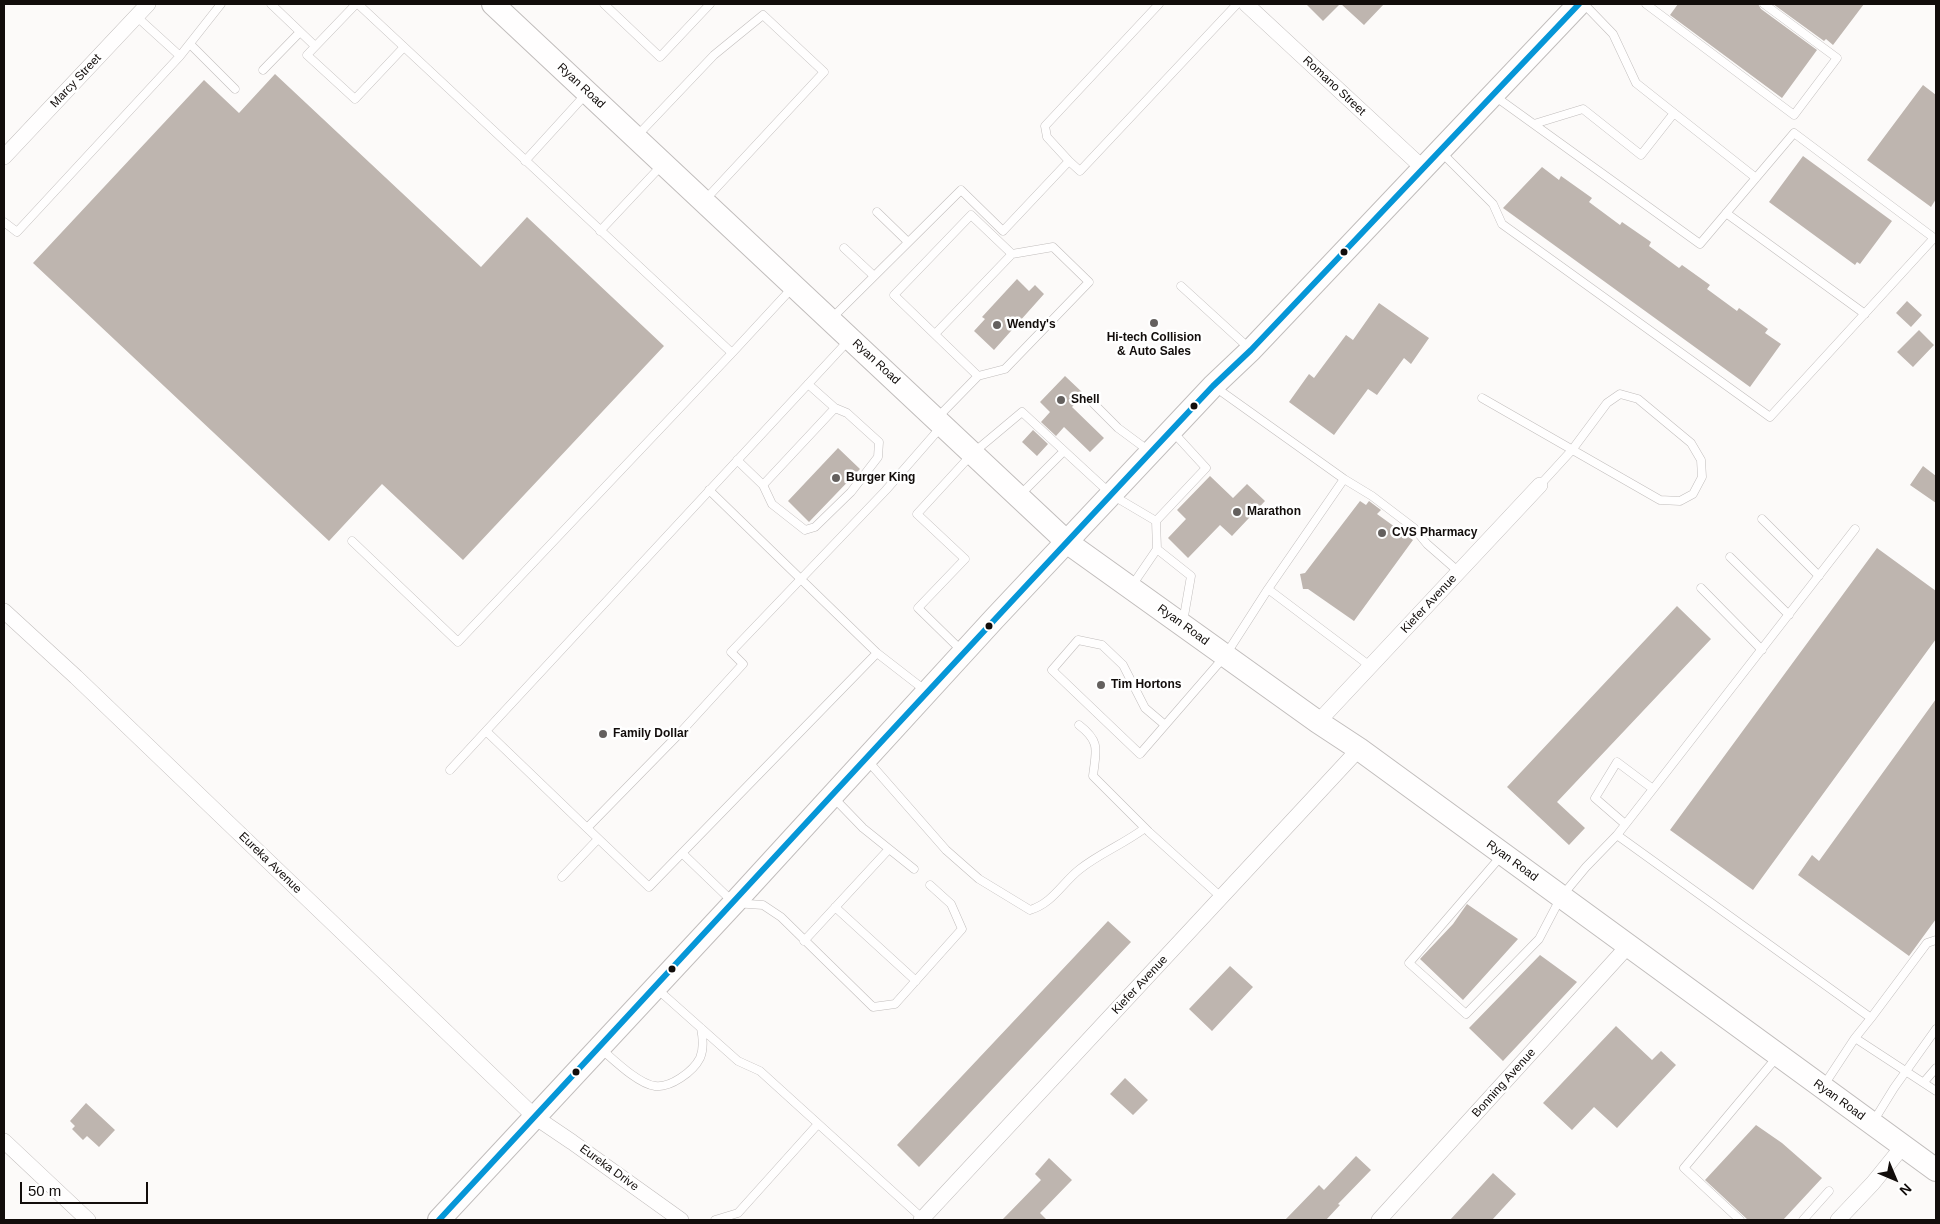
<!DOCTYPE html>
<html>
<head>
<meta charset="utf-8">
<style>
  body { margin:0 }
  #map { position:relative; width:1940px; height:1224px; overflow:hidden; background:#fcfaf9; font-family:Arial,sans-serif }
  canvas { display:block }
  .frame { position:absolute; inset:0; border:5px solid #120d0b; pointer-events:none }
  .north { position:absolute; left:1870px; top:1154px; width:50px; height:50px; -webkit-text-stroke:4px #fff; paint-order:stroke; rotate:135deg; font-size:14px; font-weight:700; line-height:20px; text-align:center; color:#120d0b }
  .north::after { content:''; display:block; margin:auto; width:18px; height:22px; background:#120d0b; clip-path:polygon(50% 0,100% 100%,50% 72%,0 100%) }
  .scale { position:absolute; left:20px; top:1182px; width:128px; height:22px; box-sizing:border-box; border:2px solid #120d0b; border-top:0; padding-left:6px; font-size:15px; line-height:18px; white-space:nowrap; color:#120d0b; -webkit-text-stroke:4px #fff; paint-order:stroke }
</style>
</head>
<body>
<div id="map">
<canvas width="1940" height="1224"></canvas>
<div class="frame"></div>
<div class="north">N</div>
<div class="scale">50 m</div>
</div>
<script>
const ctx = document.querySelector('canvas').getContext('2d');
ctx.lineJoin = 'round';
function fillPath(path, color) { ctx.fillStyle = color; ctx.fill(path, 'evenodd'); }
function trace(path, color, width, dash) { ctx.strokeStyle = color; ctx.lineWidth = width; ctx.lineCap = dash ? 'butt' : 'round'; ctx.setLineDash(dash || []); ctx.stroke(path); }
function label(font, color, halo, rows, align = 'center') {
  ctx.font = font + ' Arial,sans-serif'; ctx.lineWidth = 5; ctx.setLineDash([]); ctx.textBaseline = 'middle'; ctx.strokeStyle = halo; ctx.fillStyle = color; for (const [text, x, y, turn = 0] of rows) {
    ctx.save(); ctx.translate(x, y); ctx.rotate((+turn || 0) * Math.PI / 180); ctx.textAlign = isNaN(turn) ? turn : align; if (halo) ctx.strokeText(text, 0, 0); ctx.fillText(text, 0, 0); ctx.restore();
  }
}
const building = new Path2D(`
  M1306 4H1340L1323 21Z
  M1341 4H1384L1364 25Z
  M1678 4H1758L1761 9 1817 50 1782 98 1670 15Z
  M1773 4H1864L1833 45 1826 39 1824 41Z
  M275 74 481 267 527 217 664 346 463 560 382 484 329 541 33 263 204 80 239 113Z
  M1923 85 1936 95V199L1931 207 1867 160Z
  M1803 156 1892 221 1860 264 1857 262 1855 265 1769 202Z
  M1542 167 1559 180 1561 176 1592 198 1589 202 1620 225 1622 222 1651 242 1649 246 1679 268 1682 265 1710 285 1707 289 1737 311 1739 308 1768 329 1765 333 1781 344 1750 387 1503 208Z
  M1017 279 1029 291 1035 285 1044 294 994 350 974 331 985 319 982 317Z
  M1907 301 1922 315 1911 327 1896 313Z
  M1379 303 1429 338 1411 364 1404 358 1377 395 1368 389 1334 435 1289 402 1309 374 1314 378 1346 335 1353 340Z
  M1919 330 1934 345 1913 367 1897 352Z
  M1065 376 1084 394 1072 407 1104 438 1090 452 1064 427 1056 436 1041 422 1050 412 1040 402Z
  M1033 430 1048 444 1037 456 1022 442Z
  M838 448 860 469 809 522 788 501Z
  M1923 466 1936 476V503L1910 485Z
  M1210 476 1233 498 1247 484 1265 501 1232 536 1220 525 1188 558 1168 538 1186 519 1177 510Z
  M1360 501 1366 505 1369 501 1381 510 1377 514 1413 540 1354 621 1308 589H1303L1300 574 1305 573Z
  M1877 548 1936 591V639L1753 890 1670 830Z
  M1677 606 1711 639 1557 802 1585 828 1569 845 1507 787Z
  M1936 699V919L1909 956 1798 875 1812 855 1819 861Z
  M1467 904 1518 939 1463 1000 1420 959 1453 924Z
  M1108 921 1131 942 919 1167 897 1145Z
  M1540 955 1577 982 1503 1061 1469 1028Z
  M1230 966 1253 987 1212 1031 1189 1009Z
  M1616 1026 1652 1060 1661 1051 1676 1065 1617 1128 1594 1107 1572 1130 1543 1103Z
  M1125 1078 1148 1100 1133 1115 1110 1094Z
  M86 1103 115 1130 99 1147 87 1136 83 1140 72 1129 75 1126 70 1121Z
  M1756 1125 1782 1143 1822 1178 1783 1220H1748L1705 1180Z
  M1356 1156 1371 1170 1338 1204 1340 1205 1326 1220H1285L1319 1185 1324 1190Z
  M1049 1158 1072 1180 1040 1213 1047 1220H1002L1041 1180 1035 1174Z
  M1493 1173 1516 1194 1492 1220H1450Z`);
const service = new Path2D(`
  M271 4 315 46
  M356 4 307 55 355 99 404 47
  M358 4 732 353 793 287
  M604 4 660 57 710 4
  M1584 4 1613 34 1636 83 1756 178
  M1646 4 1794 115 1837 58 1764 4
  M136 16 180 56 221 4
  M190 44 235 89
  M263 70 300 32
  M1534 124 1583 109 1641 155 1674 113
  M636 137 714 55 763 15 824 72 705 200
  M1441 152 1493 204 1502 224 1770 417 1934 238 1794 133 1700 244 1496 97
  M525 161 586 94
  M1069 161 1047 137 1045 126 1159 4
  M877 212 908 242
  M1726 213 1865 314
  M4 222 17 232 180 56
  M600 231 662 165
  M844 248 874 276
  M1181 286 1250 349
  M832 318 961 190 1003 231 1069 161 1080 171 1237 4
  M936 333 1012 254 1053 247 1089 282 1005 369 978 376 938 417
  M849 340 486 731 587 828 679 734 743 664 731 652 886 490 941 427
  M978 376 894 295 971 215 1012 254
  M1482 398 1660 500 1680 501 1693 494 1702 477 1701 460 1691 443 1638 399 1620 394 1607 403 1572 450 1540 485
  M1093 403 1118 428 1149 451
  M737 460 763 485 835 408 808 384
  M1344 479 1372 496 1414 528 1427 544 1459 572
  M763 485 772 504 805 530 815 527 851 492 878 457 879 442 847 413 835 408
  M709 490 877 653 926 691
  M1020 495 1064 451
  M1762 519 1819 576
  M1156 521 1157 549 1191 576 1183 622
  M352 541 458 642 732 353
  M1730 557 1789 615
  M1131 587 1157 549
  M1701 588 1762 650
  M1268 589 1370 666
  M962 651 918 608 965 559 917 514 973 453 1022 412 1112 495 1156 521 1206 468 1173 432
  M1079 725C1101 742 1096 750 1093 776L1149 832 1221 897
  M1165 725 1145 708 1123 665 1102 645 1078 640 1052 670 1140 754 1225 656 1268 589 1344 479 1215 387
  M868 761 946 850 979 879 1030 910C1053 903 1062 883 1080 869 1100 853 1124 844 1145 828
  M450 770 486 731
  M833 797 863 828 914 869
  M1625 824 1595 798 1617 762 1653 789 1855 529
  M587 828 649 887 877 653
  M1617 835 1653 789
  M682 853 734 903 763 905 781 917 873 1007 895 1004 962 929 951 904 930 885
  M1502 855 1409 963 1466 1014 1539 939 1561 897 1586 867 1617 835 1871 1018 1855 1038
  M562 877 598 839
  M835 907 916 981
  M804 941 889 849
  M656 988 738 1061 760 1071 922 1218
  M1871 1018 1927 943 1936 940
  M600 1048C613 1059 638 1084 655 1086 670 1088 693 1072 700 1058 704 1049 703 1038 701 1028
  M1924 1082 1936 1068
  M1824 1085 1855 1038 1936 1091
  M1873 1122 1894 1088 1936 1029
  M715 1220 738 1213 818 1124
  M1740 1220 1684 1168 1777 1057
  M1803 1220 1829 1191`);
const minor = new Path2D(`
  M1246 4 1423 168
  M4 157 148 4
  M4 611 76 677 535 1117 572 1142 681 1220
  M1318 722 1540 485
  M4 1141 88 1220
  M921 1220 1359 749
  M1379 1220 1628 946
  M1838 1220 1873 1183 1903 1146`);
const secondary = new Path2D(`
  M493 4 1068 543 1318 722 1359 749 1936 1170
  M439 1220 734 903 994 619 1213 386 1251 350 1579 4`);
const bus1 = new Path2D(`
  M439 1220C697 942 953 662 1213 386L1251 350 1579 4`);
const markers = [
  [1344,252,4.5,"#120d0b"],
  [1154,323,5,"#64605e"],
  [997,325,5,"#64605e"],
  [1061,400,5,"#64605e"],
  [1194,406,4.5,"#120d0b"],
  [836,478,5,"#64605e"],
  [1237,512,5,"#64605e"],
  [1382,533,5,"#64605e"],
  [989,626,4.5,"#120d0b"],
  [1101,685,5,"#64605e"],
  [603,734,5,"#64605e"],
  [672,969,4.5,"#120d0b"],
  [576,1072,4.5,"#120d0b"]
];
const streetNames = [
  ["Marcy Street",76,81,-47],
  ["Ryan Road",581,86,43],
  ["Romano Street",1334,86,43],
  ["Ryan Road",876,362,43],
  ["Kiefer Avenue",1429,604,-47],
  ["Ryan Road",1183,625,36],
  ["Ryan Road",1512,861,36],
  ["Eureka Avenue",270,863,44],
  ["Kiefer Avenue",1140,985,-47],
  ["Bonning Avenue",1504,1083,-48],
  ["Ryan Road",1839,1100,36],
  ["Eureka Drive",609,1168,36]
];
const poiNames = [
  ["Wendy's",1007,325],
  ["Hi-tech Collision",1154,338,"center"],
  ["& Auto Sales",1154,352,"center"],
  ["Shell",1071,400],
  ["Burger King",846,478],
  ["Marathon",1247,512],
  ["CVS Pharmacy",1392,533],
  ["Tim Hortons",1111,685],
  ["Family Dollar",613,734]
];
fillPath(building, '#beb5af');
trace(service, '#c1bdbc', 9);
trace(minor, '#c1bdbc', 16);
trace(secondary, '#c1bdbc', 24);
trace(service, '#fffefe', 8);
trace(minor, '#fffefe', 15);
trace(secondary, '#fffefe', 22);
trace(bus1, '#0696d7', 6);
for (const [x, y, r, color] of markers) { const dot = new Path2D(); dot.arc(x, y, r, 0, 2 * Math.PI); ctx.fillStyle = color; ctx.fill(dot); trace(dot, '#fff', 2); }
label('12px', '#120d0b', '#fff', streetNames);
label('bold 12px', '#120d0b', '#fff', poiNames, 'left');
</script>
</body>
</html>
